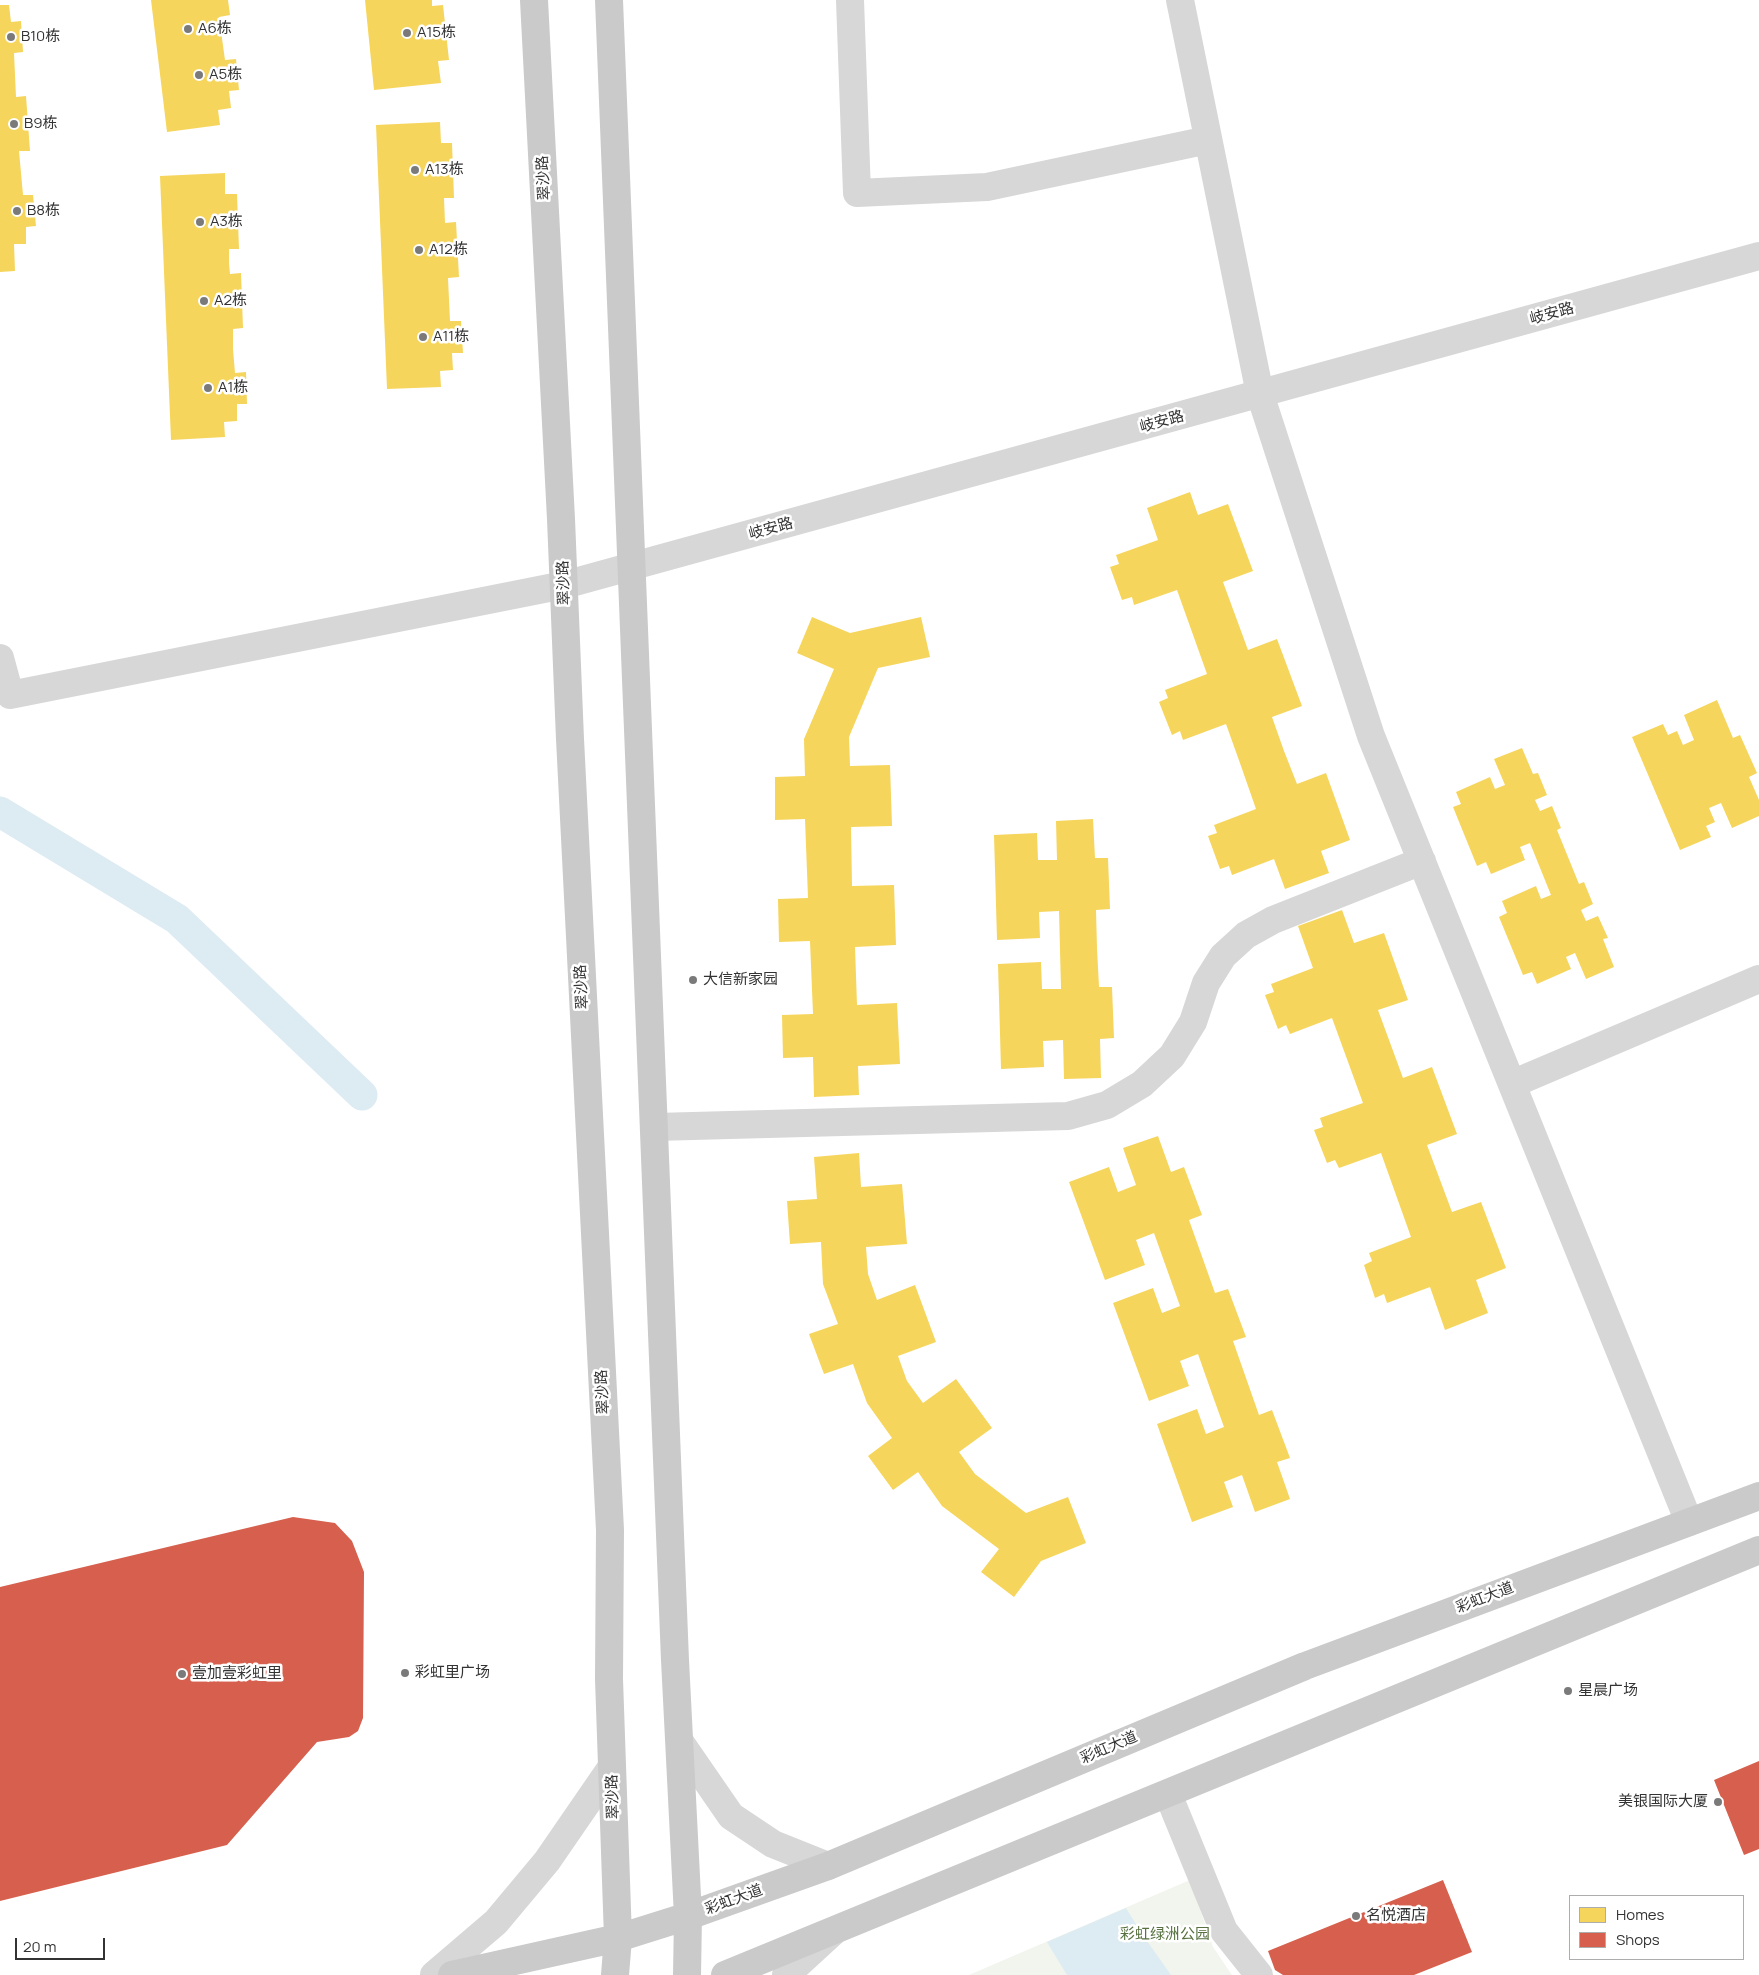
<!DOCTYPE html>
<html>
<head>
<meta charset="utf-8">
<style>
  body { margin:0 }
  #map { position:relative; width:1759px; height:1975px; overflow:hidden; background:#fff; font-family:Manrope,sans-serif }
  canvas { display:block }
  .legend { position:absolute; left:1569px; top:1895px; width:175px; height:65px; box-sizing:border-box; background:#fff; border:1px solid #adadad; margin:0; padding:6px 9px; list-style:none; font-size:15px; color:#333 }
  .legend li { display:flex; align-items:center; gap:10px; height:25px }
  .legend b { width:25px; border:1px solid #adadad }
  .scale { position:absolute; left:15px; top:1938px; width:90px; height:22px; box-sizing:border-box; border:2px solid #333; border-top:0; padding-left:6px; font-size:15px; line-height:18px; white-space:nowrap; color:#333; -webkit-text-stroke:4px #fff; paint-order:stroke }
</style>
</head>
<body>
<div id="map">
<canvas width="1759" height="1975"></canvas>
<ul class="legend">
<li><b style="height:14px;background:#f6d55c"></b>Homes</li>
<li><b style="height:14px;background:#d6604d"></b>Shops</li>
</ul>
<div class="scale">20 m</div>
</div>
<script>
const ctx = document.querySelector('canvas').getContext('2d');
ctx.lineJoin = 'round';
function fillPath(path, color) { ctx.fillStyle = color; ctx.fill(path, 'evenodd'); }
function trace(path, color, width, dash) { ctx.strokeStyle = color; ctx.lineWidth = width; ctx.lineCap = dash ? 'butt' : 'round'; ctx.setLineDash(dash || []); ctx.stroke(path); }
function label(font, color, halo, rows, align = 'center') {
  ctx.font = font + ' Manrope,"Noto Sans SC",sans-serif'; ctx.lineWidth = 5; ctx.setLineDash([]); ctx.textBaseline = 'middle'; ctx.strokeStyle = halo; ctx.fillStyle = color; for (const [text, x, y, turn = 0] of rows) {
    ctx.save(); ctx.translate(x, y); ctx.rotate((+turn || 0) * Math.PI / 180); ctx.textAlign = isNaN(turn) ? turn : align; if (halo) ctx.strokeText(text, 0, 0); ctx.fillText(text, 0, 0); ctx.restore();
  }
}
const green = new Path2D(`
  M1190 1880 1213 1947 1232 1975H969Z`);
const water = new Path2D(`
  M1126 1908 1142 1934 1171 1975H1067L1047 1942Z`);
const homes = new Path2D(`
  M151 0H228L230 15 219 17 225 60 236 59 239 90 229 91 231 108 218 110 220 125 167 132Z
  M365 0H432V6L443 5 449 60 438 61 441 83 374 90Z
  M0 5H9L11 22 21 21 23 52 14 53 16 97 26 96 30 151H19L23 195H33L36 226 26 227V244H14L15 271 0 272Z
  M440 122 441 143H452L454 198H444L445 223 456 222 459 277 448 278 450 321H461L463 353H452L453 370 440 371 441 387 387 389 376 125Z
  M225 173V194H237L239 249H229V263L230 274 241 273 243 328 233 329V349L235 373 246 372 247 404H237V421L224 422 225 437 171 440 160 176Z
  M1190 492 1198 515 1228 504 1253 571 1223 582 1248 650 1277 639 1302 706 1272 717 1284 751 1297 784 1326 773 1350 840 1321 851 1329 873 1285 889 1274 859 1232 875 1229 866 1220 869 1208 836 1217 833 1214 825 1256 809 1241 766 1226 724 1183 740 1180 731 1172 735 1159 702 1168 698 1165 690 1207 674 1177 590 1134 605 1132 597 1122 600 1110 567 1119 564 1116 555 1158 540 1147 508Z
  M812 617 850 633 921 617 930 657 878 668 849 737 850 766 890 765 892 826 851 827 852 886 894 885 896 945 855 947 857 1005 897 1003 900 1064 858 1066 859 1095 814 1097 813 1057 783 1058 782 1015 813 1014 810 941 779 942 778 899 808 898 805 819 775 820V777L805 776 804 739 834 669 797 653Z
  M1717 700 1733 738 1740 735 1757 773 1749 777 1759 800V816L1732 828 1721 803 1709 808 1715 822 1706 826 1711 837 1680 850 1632 737 1663 724 1668 735 1677 731 1683 745 1694 740 1684 715Z
  M1522 748 1533 774 1538 773 1547 795 1535 800 1540 811 1552 806 1561 828 1557 830 1579 884 1584 882 1593 904 1581 910 1586 921 1598 916 1608 938 1603 939 1614 967 1586 979 1575 953 1566 957 1571 969 1537 984 1532 972 1523 975 1499 917 1507 913 1502 901 1536 886 1541 899 1551 895 1530 843 1520 847 1525 860 1491 874 1486 862 1477 866 1453 807 1461 804 1456 792 1490 777 1495 789 1505 785 1494 759Z
  M1093 819 1095 858H1108L1110 909 1096 910 1097 948 1099 987H1112L1114 1038 1100 1039 1101 1078 1064 1079 1063 1040 1043 1041 1044 1067 1001 1069 998 964 1041 962 1042 989H1061L1059 911 1039 912 1040 938 997 940 994 835 1037 833 1038 860H1057L1056 821Z
  M1342 910 1354 943 1384 933 1408 1000 1378 1010 1403 1078 1432 1067 1457 1134 1427 1145 1452 1212 1481 1202 1506 1268 1476 1280 1488 1313 1445 1330 1430 1287 1387 1303 1384 1294 1375 1298 1364 1265 1372 1261 1369 1253 1411 1237 1381 1153 1339 1168 1335 1160 1327 1163 1314 1130 1323 1127 1320 1118 1363 1103 1332 1018 1290 1034 1286 1025 1278 1029 1265 995 1274 992 1271 984 1313 968 1298 926Z
  M1158 1136 1171 1172 1184 1167 1202 1215 1189 1220 1215 1293 1228 1289 1246 1337 1233 1341 1259 1415 1272 1410 1290 1458 1277 1462 1290 1499 1255 1512 1242 1475 1224 1482 1233 1507 1192 1522 1157 1424 1197 1409 1206 1434 1224 1427 1211 1391 1198 1354 1180 1361 1189 1386 1149 1401 1113 1303 1153 1288 1162 1313 1180 1306 1154 1233 1136 1240 1145 1265 1105 1280 1069 1182 1109 1167 1118 1192 1136 1185 1123 1148Z
  M859 1153 861 1187 902 1184 907 1244 866 1247 868 1274 877 1300 915 1285 936 1342 898 1356 907 1381 923 1403 956 1379 992 1428 959 1452 975 1474 1026 1513 1068 1497 1086 1543 1041 1561 1014 1597 981 1572 999 1549 942 1506 918 1472 893 1490 868 1456 892 1438 867 1403 853 1364 824 1374 809 1334 838 1324 823 1284 821 1242 790 1244 787 1201 817 1199 814 1157Z`);
const shops = new Path2D(`
  M293 1517 335 1523 352 1541 364 1572 363 1718 358 1731 349 1737 317 1742 227 1845 0 1901V1587Z
  M1759 1761V1849L1744 1855 1714 1780Z
  M1443 1880 1472 1952 1414 1975H1283L1275 1970 1268 1951Z`);
const canal = new Path2D(`
  M0 812 177 919 362 1095`);
const minor = new Path2D(`
  M850 0 857 193 987 187 1208 140
  M1180 0 1260 394 1371 736 1689 1522
  M0 658 10 695 564 585 1759 256
  M1512 1084 1759 979
  M655 1127 1068 1116 1107 1105 1142 1084 1172 1056 1193 1022 1206 983 1223 956 1246 935 1273 920 1422 861
  M680 1742 731 1816 773 1844 828 1866
  M1168 1794 1224 1931 1259 1975
  M434 1975 496 1922 547 1861 611 1768
  M786 1975 833 1932`);
const major = new Path2D(`
  M534 0 561 519 570 739 610 1530 609 1679 618 1938 615 1975
  M609 0 675 1660 688 1916 687 1975
  M452 1975 618 1938 688 1916 828 1866 1305 1666 1759 1496
  M725 1975 1759 1550`);
const markers = [
  [188,29,5,"#7a7a7a"],
  [407,33,5,"#7a7a7a"],
  [11,37,5,"#7a7a7a"],
  [199,75,5,"#7a7a7a"],
  [14,124,5,"#7a7a7a"],
  [415,170,5,"#7a7a7a"],
  [17,211,5,"#7a7a7a"],
  [200,222,5,"#7a7a7a"],
  [419,250,5,"#7a7a7a"],
  [204,301,5,"#7a7a7a"],
  [423,337,5,"#7a7a7a"],
  [208,388,5,"#7a7a7a"],
  [693,980,5,"#7a7a7a"],
  [405,1673,5,"#7a7a7a"],
  [182,1674,5,"#7a7a7a"],
  [1568,1691,5,"#7a7a7a"],
  [1718,1802,5,"#7a7a7a"],
  [1356,1916,5,"#7a7a7a"]
];
const poiNames = [
  ["A6栋",198,29],
  ["A15栋",417,33],
  ["B10栋",21,37],
  ["A5栋",209,75],
  ["B9栋",24,124],
  ["A13栋",425,170],
  ["B8栋",27,211],
  ["A3栋",210,222],
  ["A12栋",429,250],
  ["A2栋",214,301],
  ["A11栋",433,337],
  ["A1栋",218,388],
  ["大信新家园",703,980],
  ["彩虹里广场",415,1673],
  ["壹加壹彩虹里",192,1674],
  ["星晨广场",1578,1691],
  ["美银国际大厦",1708,1802,"right"],
  ["名悦酒店",1366,1916]
];
const streetNames = [
  ["翠沙路",544,178,-93],
  ["岐安路",1552,314,-15],
  ["岐安路",1162,422,-15],
  ["岐安路",771,529,-15],
  ["翠沙路",564,583,-92],
  ["翠沙路",582,987,-93],
  ["翠沙路",603,1392,-93],
  ["彩虹大道",1485,1598,-21],
  ["彩虹大道",1109,1748,-23],
  ["翠沙路",613,1797,-92],
  ["彩虹大道",734,1900,-20]
];
const parkNames = [
  ["彩虹绿洲公园",1165,1935]
];
fillPath(green, '#f1f5ed');
fillPath(water, '#ddebf3');
fillPath(homes, '#f6d55c');
fillPath(shops, '#d6604d');
trace(canal, '#ddebf3', 31);
trace(minor, '#d7d7d7', 28);
trace(major, '#cacaca', 28);
for (const [x, y, r, color] of markers) { const dot = new Path2D(); dot.arc(x, y, r, 0, 2 * Math.PI); ctx.fillStyle = color; ctx.fill(dot); trace(dot, '#fff', 2); }
label('15px', '#333', '#fff', poiNames, 'left');
label('15px', '#333', '#fff', streetNames);
label('15px', '#56703f', '#fff', parkNames);
</script>
</body>
</html>
